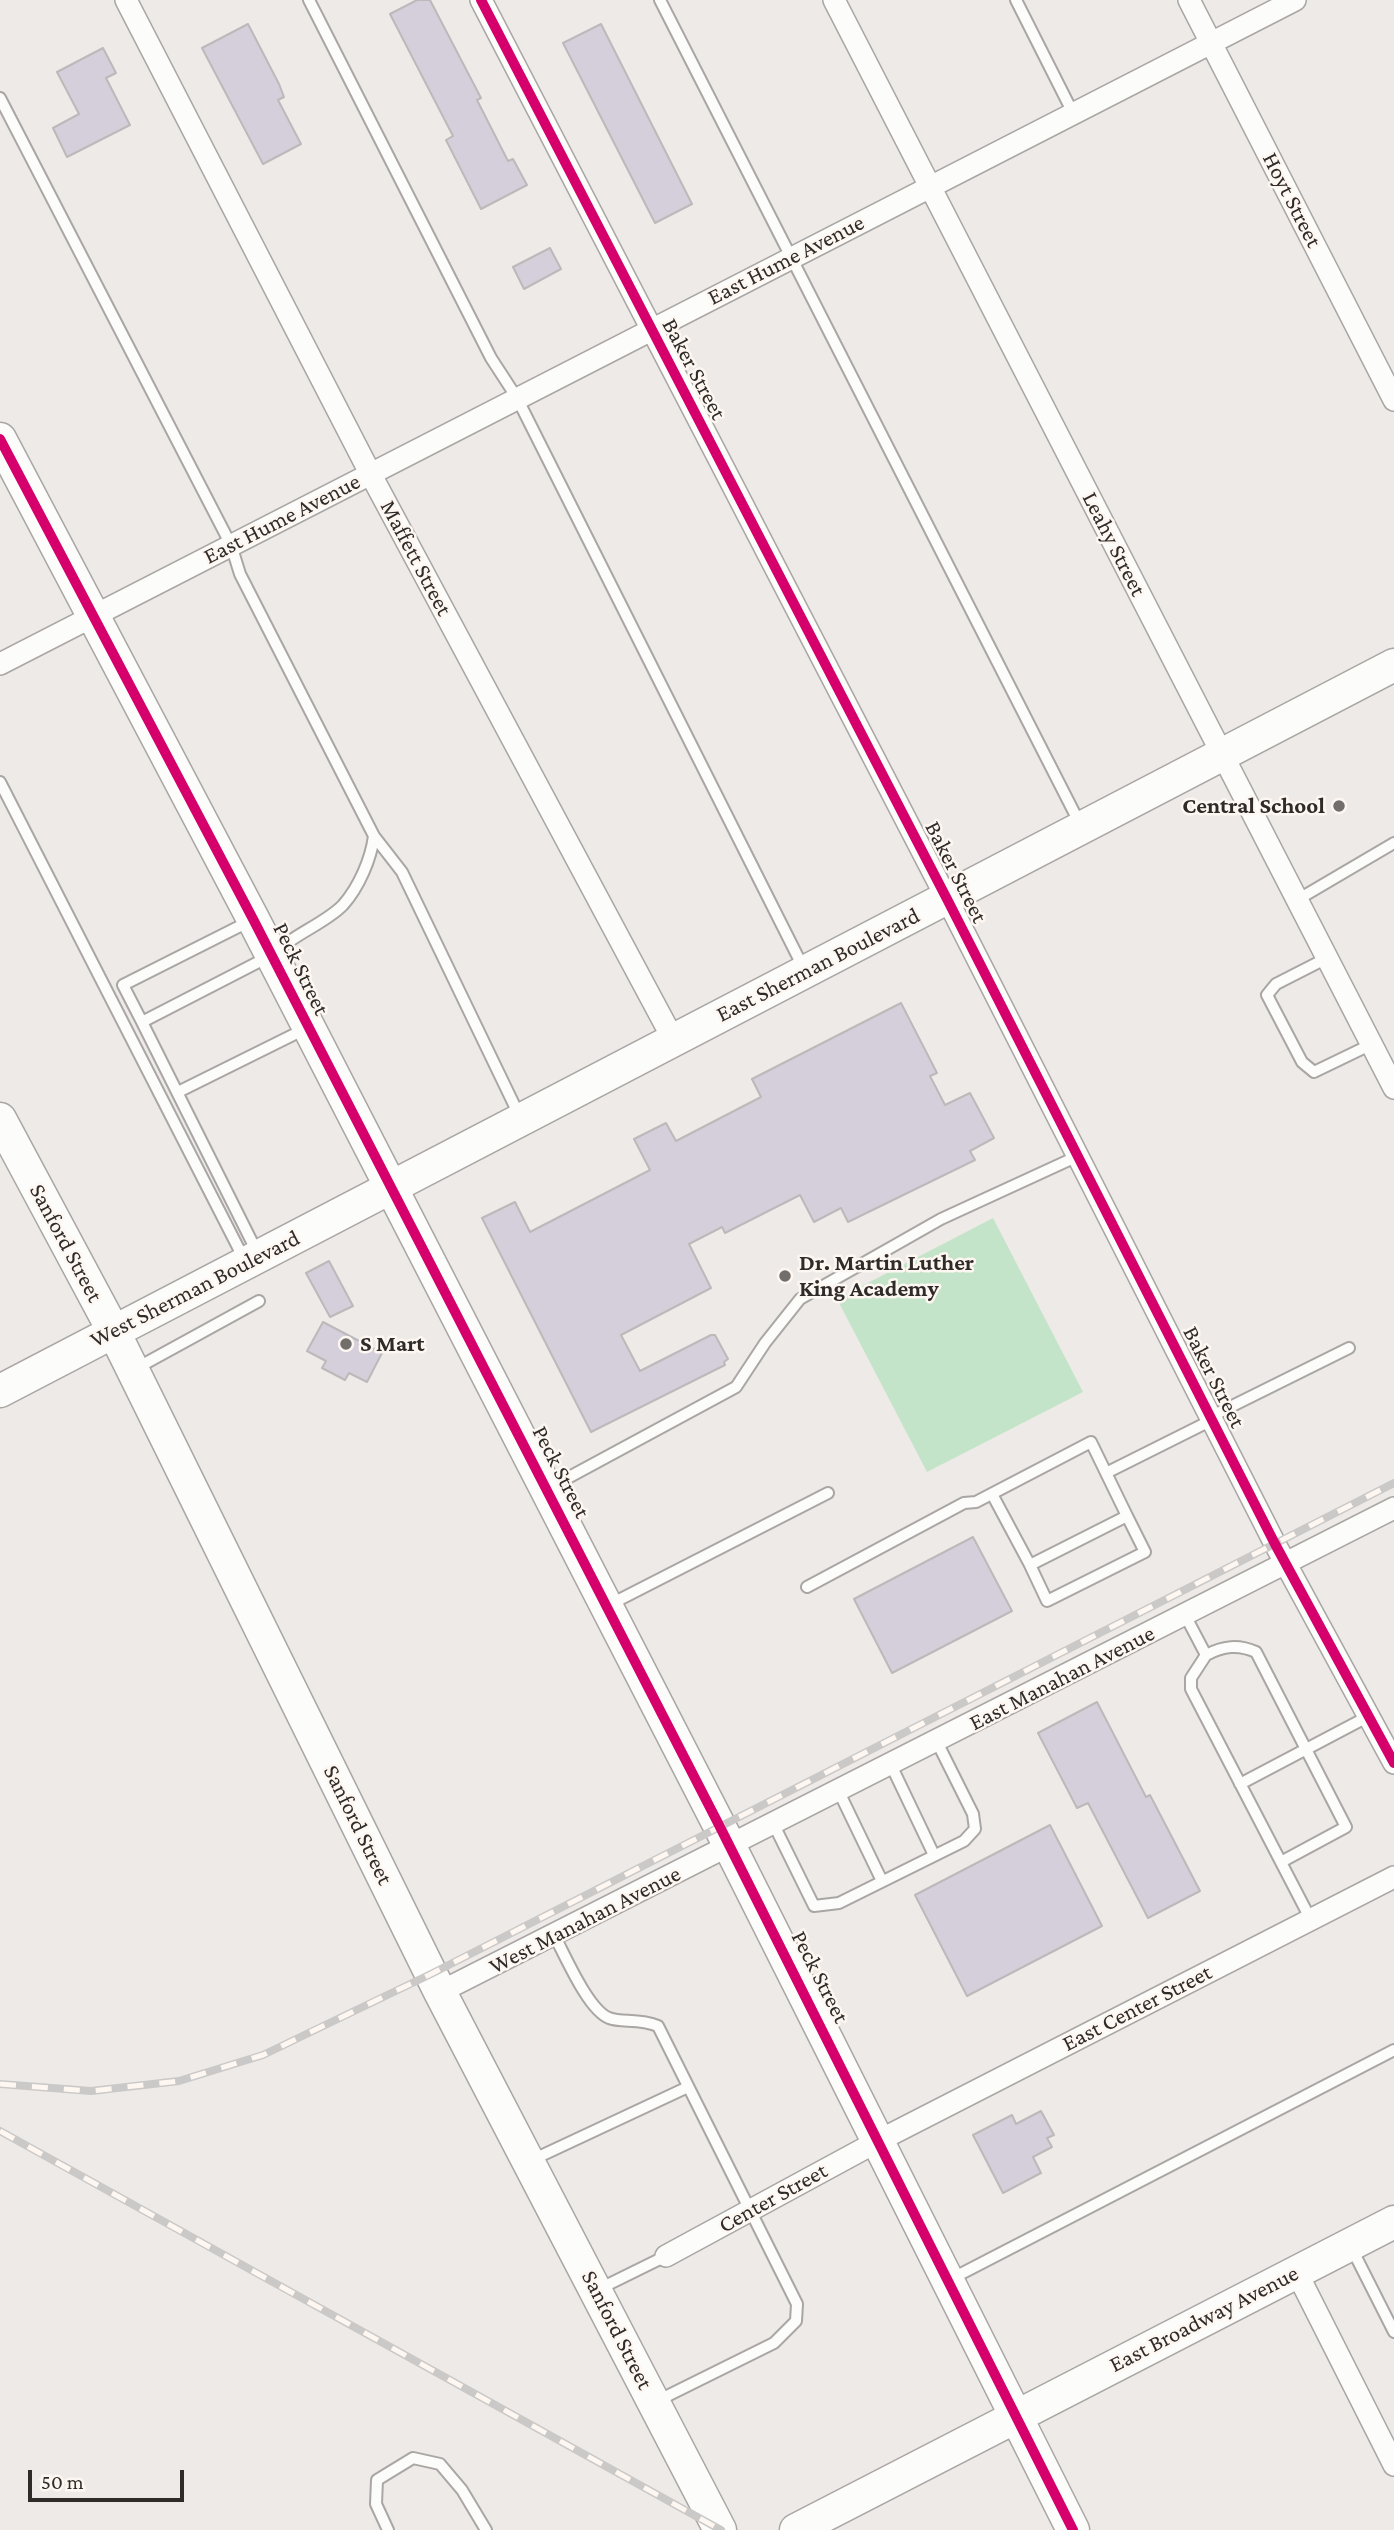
<!DOCTYPE html>
<html>
<head>
<meta charset="utf-8">
<style>
  body { margin:0 }
  #map { position:relative; width:1394px; height:2530px; overflow:hidden; background:#eeeae7; font-family:"Crimson Pro",serif }
  canvas { display:block }
  .scale { position:absolute; left:28px; top:2470px; width:156px; height:32px; box-sizing:border-box; border:4px solid #2e2b29; border-top:0; padding-left:9px; font-size:21px; line-height:24px; white-space:nowrap; color:#2e2b29; -webkit-text-stroke:5px #fef7f1; paint-order:stroke }
</style>
</head>
<body>
<div id="map">
<canvas width="1394" height="2530"></canvas>
<div class="scale">50 m</div>
</div>
<script>
const ctx = document.querySelector('canvas').getContext('2d');
ctx.lineJoin = 'round';
function fillPath(path, color) { ctx.fillStyle = color; ctx.fill(path, 'evenodd'); }
function trace(path, color, width, dash) { ctx.strokeStyle = color; ctx.lineWidth = width; ctx.lineCap = dash ? 'butt' : 'round'; ctx.setLineDash(dash || []); ctx.stroke(path); }
function label(font, color, halo, rows, align = 'center') {
  ctx.font = font + ' "Crimson Pro",serif'; ctx.lineWidth = 5; ctx.setLineDash([]); ctx.textBaseline = 'middle'; ctx.strokeStyle = halo; ctx.fillStyle = color; for (const [text, x, y, turn = 0] of rows) {
    ctx.save(); ctx.translate(x, y); ctx.rotate((+turn || 0) * Math.PI / 180); ctx.textAlign = isNaN(turn) ? turn : align; if (halo) ctx.strokeText(text, 0, 0); ctx.fillText(text, 0, 0); ctx.restore();
  }
}
const green = new Path2D(`
  M993 1218 1083 1392 927 1472 837 1299Z`);
const building = new Path2D(`
  M417 0H430L481 98 477 100 508 161 513 159 527 185 481 209 446 140 453 136 390 14Z
  M248 24 279 84 284 97 278 100 301 144 263 164 202 48Z
  M601 24 692 204 655 223 563 43Z
  M103 48 116 73 106 78 130 125 67 157 53 128 79 114 57 72Z
  M550 248 561 269 524 289 513 267Z
  M901 1003 937 1073 930 1076 945 1105 970 1093 994 1138 970 1151 975 1160 848 1222 841 1208 814 1222 800 1195 725 1233 722 1227 689 1244 711 1288 621 1335 640 1371 711 1335H715L728 1359 724 1362 725 1365 591 1432 482 1218 515 1202 530 1232 650 1170 634 1139 666 1123 676 1141 761 1097 752 1079Z
  M329 1261 353 1306 330 1317 306 1273Z
  M323 1322 382 1353 367 1382 349 1373 345 1380 322 1368 326 1361 307 1351Z
  M973 1537 1012 1611 892 1673 854 1599Z
  M1097 1702 1146 1797 1150 1795 1200 1891 1148 1918 1088 1803 1077 1808 1038 1733Z
  M1050 1825 1102 1926 967 1996 915 1895Z
  M1041 2111 1054 2135 1047 2138 1052 2147 1033 2157 1041 2173 1003 2193 973 2135 1012 2115 1016 2124Z`);
const lane = new Path2D(`
  M309 0 491 358 517 398 804 969
  M660 0 1080 824
  M1016 0 1073 113
  M0 98 231 545 240 574 374 836C371 859 359 887 343 905 326 923 292 935 272 955L142 1022 258 1254
  M0 782 244 1259
  M374 836 402 872 520 1117
  M1297 900 1394 843
  M1327 958 1276 984 1267 995 1302 1062 1314 1072 1372 1044
  M142 1022 123 985 252 920
  M178 1092 307 1028
  M135 1369 259 1301
  M1210 1417 1349 1348
  M1106 1473 1212 1420
  M549 1488 736 1387 765 1343 800 1299 941 1219 1078 1156
  M1030 1565 1047 1601 1145 1552 1127 1516
  M807 1587 964 1503 976 1502 1091 1442 1127 1516 1030 1565 992 1494
  M609 1605 828 1493
  M1185 1615 1206 1655 1191 1678V1689L1311 1920
  M1206 1655C1223 1646 1238 1644 1256 1652L1346 1827 1281 1862
  M891 1765 934 1855
  M1240 1784 1369 1716
  M839 1792 882 1881
  M774 1825 814 1906 839 1903 964 1841 975 1829 973 1814 937 1742
  M554 1935C565 1955 588 2010 609 2018 621 2023 639 2018 658 2026L797 2304 796 2321 774 2343 657 2401
  M532 2160 688 2087
  M1351 2247 1394 2332
  M951 2279 1394 2050
  M599 2289 666 2256
  M388 2530 376 2504 377 2480 413 2458 440 2464 462 2490 486 2530`);
const street = new Path2D(`
  M126 0 370 473 673 1039
  M481 0 947 899 1275 1544 1394 1763
  M834 0 1394 1088
  M1189 0 1394 400
  M0 664 1295 0
  M440 1992 1394 1508
  M666 2256 880 2140 1394 1877
  M1296 2271 1394 2465`);
const secondary = new Path2D(`
  M0 439 253 919 719 1825 1073 2530
  M0 1119 114 1332 440 1992 720 2530
  M0 1391 1394 665
  M796 2530 1394 2222`);
const rail = new Path2D(`
  M0 2084 91 2091 179 2081 263 2055 431 1974 1394 1483
  M0 2131 721 2530`);
const cycleway = new Path2D(`
  M481 0 947 899 1275 1544 1394 1763
  M0 439 253 919 719 1825 1073 2530`);
const markers = [
  [1339,806,7,"#716e6c"],
  [785,1276,7,"#716e6c"],
  [346,1344,7,"#716e6c"]
];
const streetNames = [
  ["Hoyt Street",1292,200,63],
  ["East Hume Avenue",786,260,-27],
  ["Baker Street",694,369,62],
  ["East Hume Avenue",282,519,-27],
  ["Leahy Street",1114,544,63],
  ["Maffett Street",416,558,62],
  ["Baker Street",956,872,63],
  ["East Sherman Boulevard",818,965,-27],
  ["Peck Street",301,969,64],
  ["Sanford Street",66,1243,62],
  ["West Sherman Boulevard",195,1289,-27],
  ["Baker Street",1214,1377,63],
  ["Peck Street",561,1472,63],
  ["East Manahan Avenue",1062,1678,-27],
  ["Sanford Street",358,1825,64],
  ["West Manahan Avenue",585,1920,-27],
  ["Peck Street",820,1977,63],
  ["East Center Street",1137,2008,-27],
  ["Center Street",773,2198,-29],
  ["East Broadway Avenue",1204,2319,-27],
  ["Sanford Street",617,2330,63]
];
const poiNames = [
  ["Central School",1325,806,"right"],
  ["Dr. Martin Luther",799,1263],
  ["King Academy",799,1289],
  ["S Mart",360,1344]
];
fillPath(green, '#c4e4c9');
fillPath(building, '#d4cfda');
trace(building, '#bbb9b9', 2);
trace(lane, '#a9a6a4', 14);
trace(street, '#a9a6a4', 24);
trace(secondary, '#a9a6a4', 35);
trace(lane, '#fcfcfb', 10);
trace(street, '#fcfcfb', 21);
trace(secondary, '#fcfcfb', 32);
trace(rail, '#cac9c8', 8);
trace(rail, '#fef7f1', 5, [16]);
trace(cycleway, '#d6006c', 10);
for (const [x, y, r, color] of markers) { const dot = new Path2D(); dot.arc(x, y, r, 0, 2 * Math.PI); ctx.fillStyle = color; ctx.fill(dot); trace(dot, '#fef7f1', 2.5); }
label('23px', '#2e2b29', '#fef7f1', streetNames);
label('bold 23px', '#2e2b29', '#fef7f1', poiNames, 'left');
</script>
</body>
</html>
